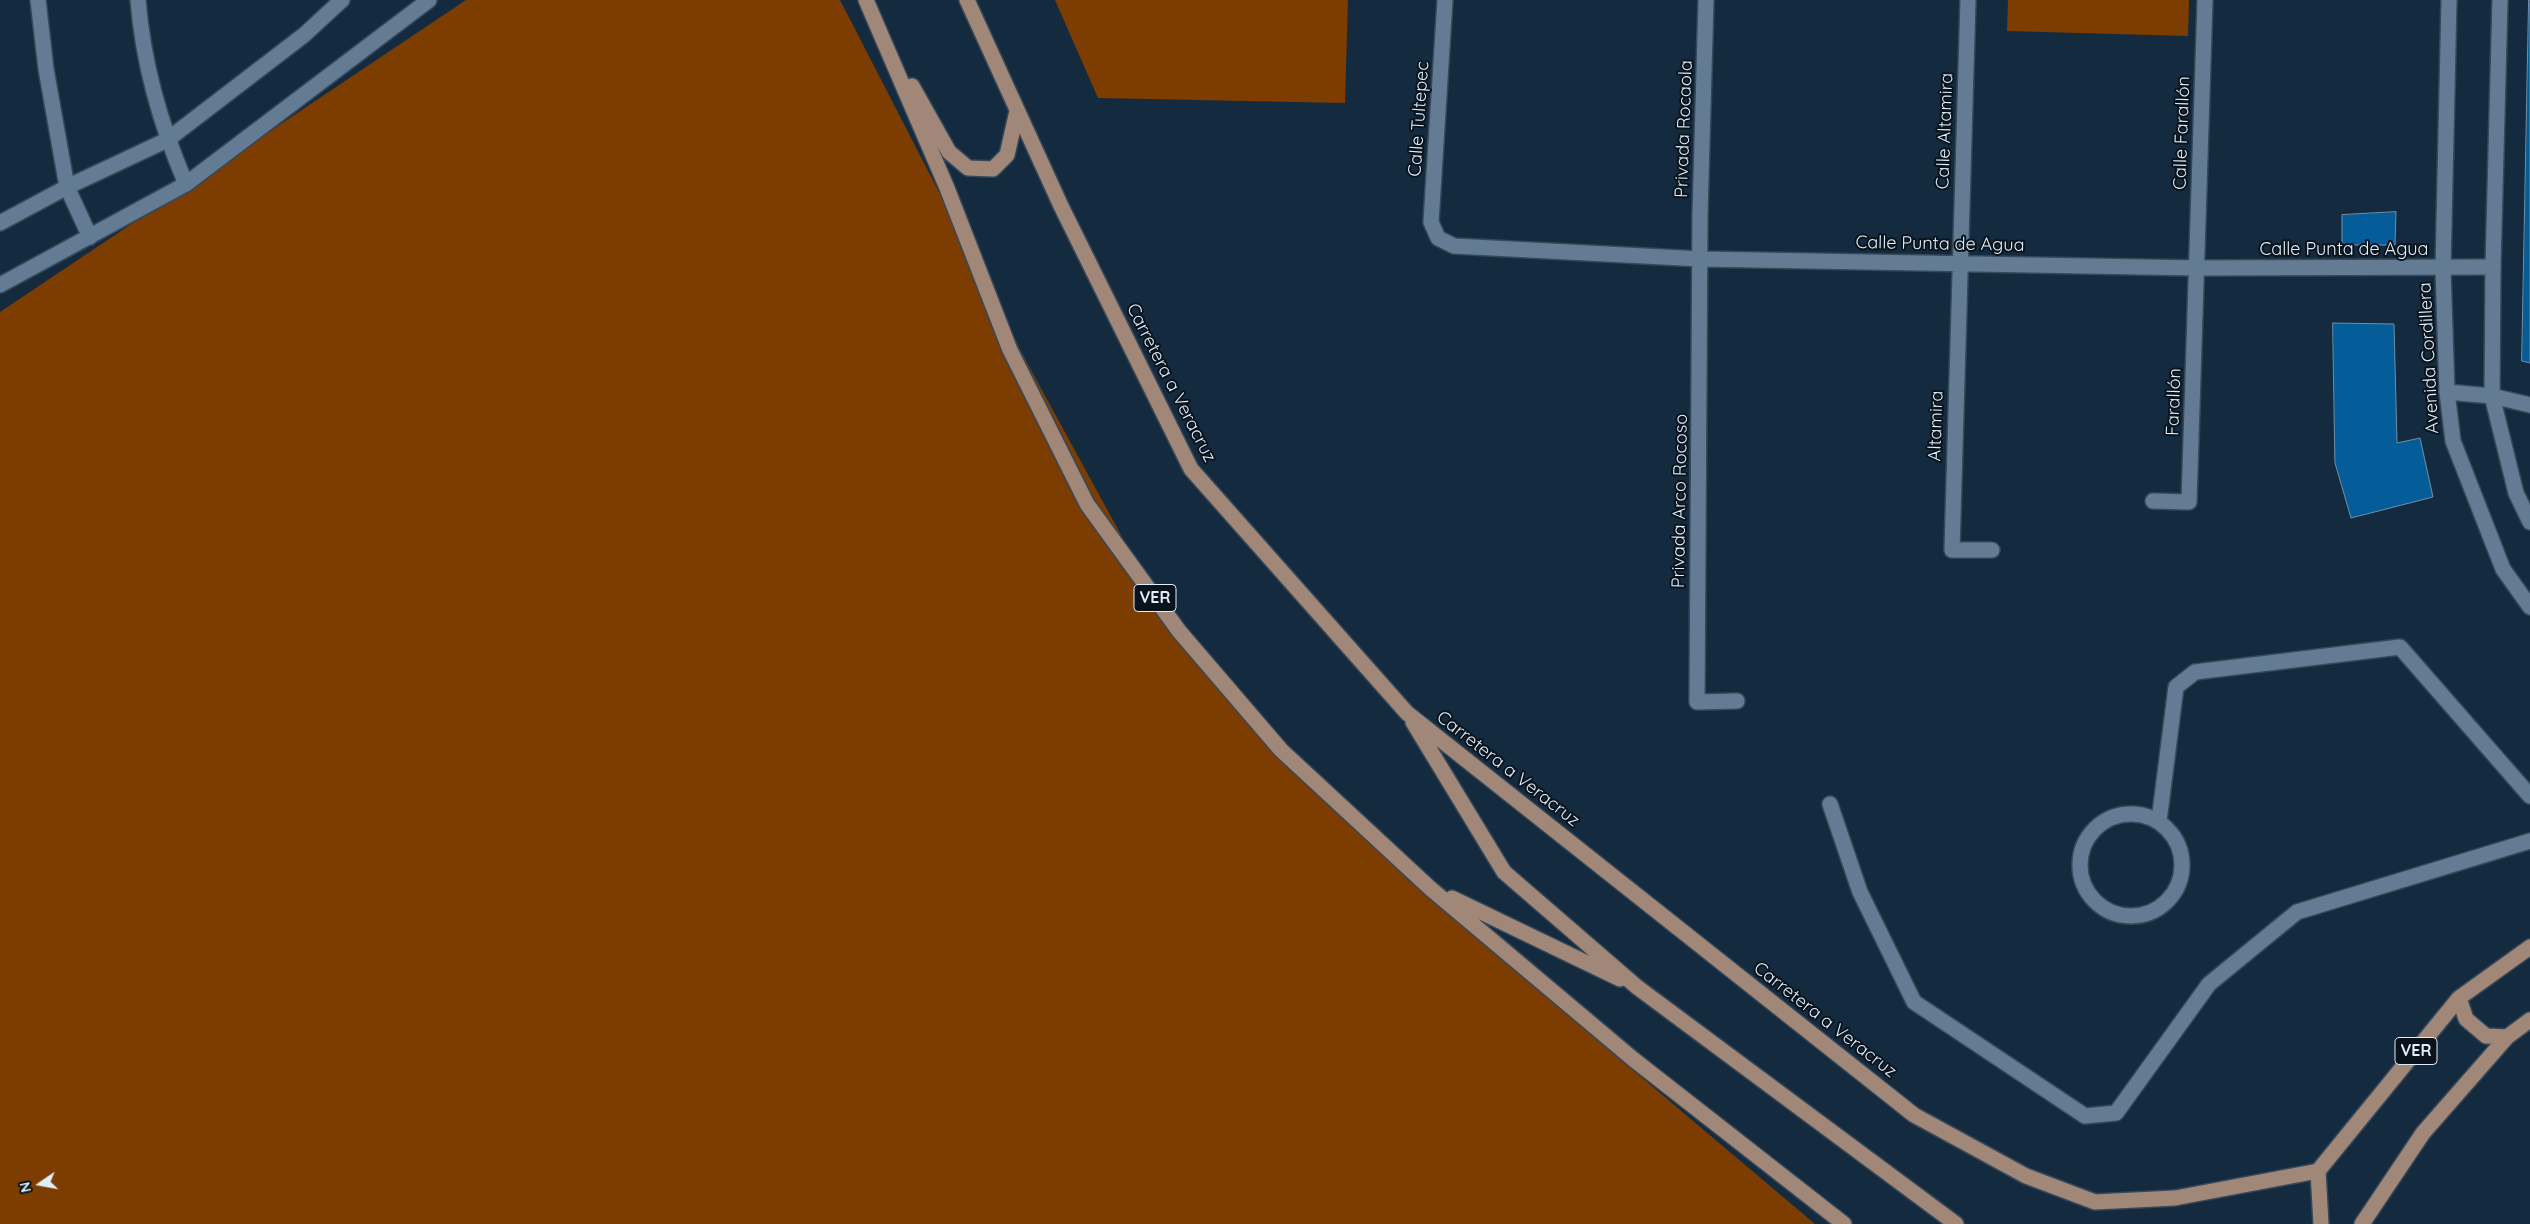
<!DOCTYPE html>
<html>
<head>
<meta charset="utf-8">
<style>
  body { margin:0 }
  #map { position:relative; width:2530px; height:1224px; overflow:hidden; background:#142b3f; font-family:Quicksand,sans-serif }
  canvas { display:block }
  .north { position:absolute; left:15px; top:1159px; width:50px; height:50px; -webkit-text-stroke:4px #09131c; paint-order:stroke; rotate:258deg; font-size:14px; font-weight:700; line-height:20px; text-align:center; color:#e0eefc }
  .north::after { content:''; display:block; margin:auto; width:18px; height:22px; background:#e0eefc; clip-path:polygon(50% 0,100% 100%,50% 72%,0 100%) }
</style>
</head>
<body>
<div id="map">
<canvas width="2530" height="1224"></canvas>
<div class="north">N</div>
</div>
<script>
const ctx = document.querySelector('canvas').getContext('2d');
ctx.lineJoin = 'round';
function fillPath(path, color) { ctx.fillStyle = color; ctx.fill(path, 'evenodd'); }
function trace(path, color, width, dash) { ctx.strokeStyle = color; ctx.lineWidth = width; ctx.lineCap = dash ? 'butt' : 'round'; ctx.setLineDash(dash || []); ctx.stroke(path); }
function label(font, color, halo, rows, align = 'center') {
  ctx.font = font + ' Quicksand,sans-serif'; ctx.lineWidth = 4; ctx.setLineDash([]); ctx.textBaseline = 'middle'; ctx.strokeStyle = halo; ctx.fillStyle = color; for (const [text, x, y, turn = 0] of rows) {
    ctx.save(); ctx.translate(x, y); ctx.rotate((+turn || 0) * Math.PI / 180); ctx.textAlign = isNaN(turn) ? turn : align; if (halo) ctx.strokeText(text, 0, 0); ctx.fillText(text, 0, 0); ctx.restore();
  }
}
const green = new Path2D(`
  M466 0H840L1025 359 1181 645 1407 879 1815 1224H0V312Z
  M1055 0H1348L1345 103 1098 98Z
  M2008 0H2189L2188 36 2007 31Z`);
const building = new Path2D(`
  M2529 0H2530V363L2522 361Z
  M2396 212 2395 245H2342V215Z
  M2333 323 2394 324 2397 443 2420 438 2433 497 2351 518 2335 463Z`);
const service = new Path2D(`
  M38 0 46 69 67 187 90 237
  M138 0C143 63 161 126 186 184
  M2447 392 2492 396 2530 405`);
const minor = new Path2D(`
  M1445 0 1431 222 1438 238 1454 246 1701 259 2197 268 2493 267
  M1706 0 1700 214 1697 702 1737 701
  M1968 0 1952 550H1992
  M0 223 67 187 167 140 304 35 342 0
  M0 285 186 184 429 0
  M2153 501 2189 502 2205 0
  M1830 804 1860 892 1914 1002 2085 1116 2116 1113 2209 984 2297 912 2530 841
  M2080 865a51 51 0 1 1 102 0a51 51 0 1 1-102 0Z
  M2159 821 2176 687 2195 672 2400 647 2530 796`);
const tertiary = new Path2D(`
  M2449 0 2443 269 2447 392 2453 441 2503 569 2530 607
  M2500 0 2493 267 2492 396 2516 493 2530 522`);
const primary = new Path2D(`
  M866 0 947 188 1010 350 1087 504 1179 631 1281 750 1431 889 1633 1059 1844 1224
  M967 0 1061 206 1191 469 1407 713 1914 1115 2026 1176 2095 1202 2175 1198 2318 1171
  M912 86 949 152 968 168 993 169 1007 155 1017 111
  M1413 722 1504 872 1637 987 1956 1224
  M1452 898 1620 979
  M2459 998 2466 1019 2486 1036 2507 1037
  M2321 1224 2318 1171 2459 998 2530 947
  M2362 1224 2423 1133 2507 1037 2530 1020`);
const shields = [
  [1155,598,42],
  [2416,1051,42]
];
const shieldNames = [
  ["VER",1155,598],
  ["VER",2416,1051]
];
const streetNames = [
  ["Calle Tultepec",1419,119,-86],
  ["Privada Rocaola",1684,129,-88],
  ["Calle Altamira",1945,131,-88],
  ["Calle Farallón",2182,133,-88],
  ["Calle Punta de Agua",1940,244,1],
  ["Calle Punta de Agua",2344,250],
  ["Avenida Cordillera",2429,358,-93],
  ["Carretera a Veracruz",1171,383,63],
  ["Farallón",2174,402,-88],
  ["Altamira",1936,426,-88],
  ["Privada Arco Rocoso",1680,501,-89],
  ["Carretera a Veracruz",1508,769,38],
  ["Carretera a Veracruz",1825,1020,38]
];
fillPath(green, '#7d3c00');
fillPath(building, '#045d98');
trace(building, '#748ea6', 1);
trace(service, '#364859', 18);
trace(minor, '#364859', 18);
trace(tertiary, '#364859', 18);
trace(primary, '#364859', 18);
trace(service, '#637c94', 15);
trace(minor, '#637c94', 15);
trace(tertiary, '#637c94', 15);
trace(primary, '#a18778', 15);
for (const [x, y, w] of shields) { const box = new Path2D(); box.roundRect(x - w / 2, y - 13.5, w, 27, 4); ctx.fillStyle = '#09131c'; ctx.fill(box); trace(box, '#e0eefc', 1); }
label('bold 16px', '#e0eefc', null, shieldNames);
label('18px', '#e0eefc', '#09131c', streetNames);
</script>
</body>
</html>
